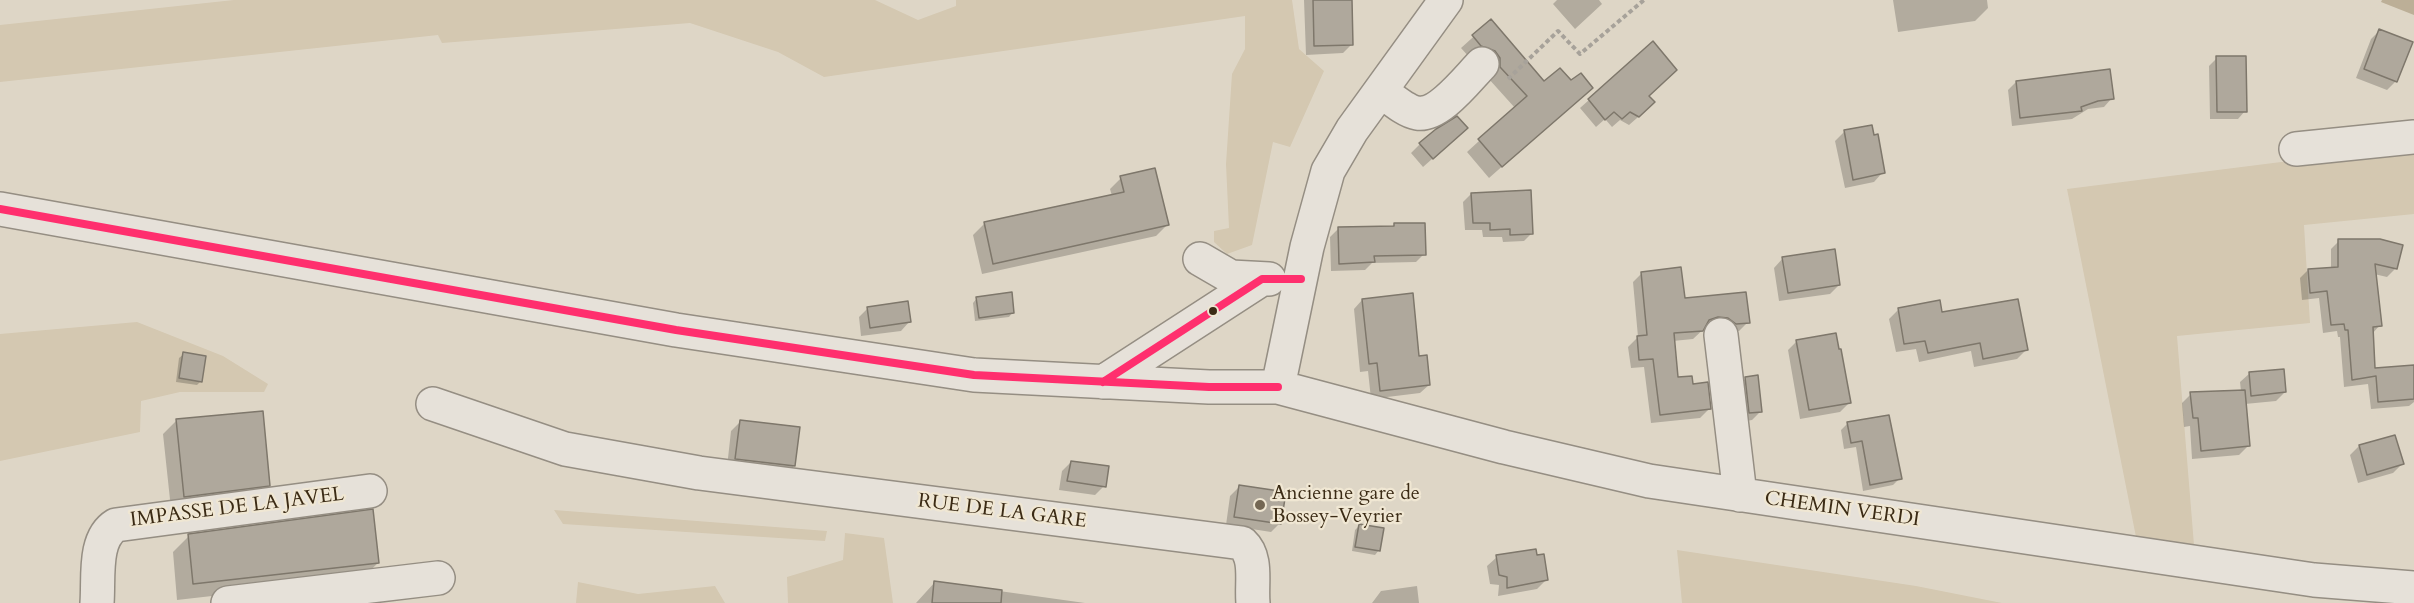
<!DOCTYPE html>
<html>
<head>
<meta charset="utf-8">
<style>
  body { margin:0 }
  canvas { display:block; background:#ded6c6 }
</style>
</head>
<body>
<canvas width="2414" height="603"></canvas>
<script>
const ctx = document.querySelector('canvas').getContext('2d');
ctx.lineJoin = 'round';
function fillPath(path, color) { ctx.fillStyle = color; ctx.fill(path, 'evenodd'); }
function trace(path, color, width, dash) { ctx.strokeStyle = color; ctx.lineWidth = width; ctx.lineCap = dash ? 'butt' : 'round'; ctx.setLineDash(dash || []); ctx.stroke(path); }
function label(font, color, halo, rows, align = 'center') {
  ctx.font = font + ' Cardo,serif'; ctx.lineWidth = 4.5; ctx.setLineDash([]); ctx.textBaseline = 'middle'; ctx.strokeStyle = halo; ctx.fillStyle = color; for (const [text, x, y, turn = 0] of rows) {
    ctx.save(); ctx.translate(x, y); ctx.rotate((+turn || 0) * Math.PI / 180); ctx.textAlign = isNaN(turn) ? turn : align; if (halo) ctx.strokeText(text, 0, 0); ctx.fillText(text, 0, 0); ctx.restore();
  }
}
const green = new Path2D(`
  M234 0H875L918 20 956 6V0H1292L1299 49 1324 71 1290 147 1273 142 1252 245 1227 254 1214 242V231L1229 228 1226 164 1232 74 1245 49V16L824 77 778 52 690 23 442 43 438 35 0 82V25Z
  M2414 149V214L2304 225 2310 323 2177 336 2194 545 2136 537 2067 189 2297 160Z
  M137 322 223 356 268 384 264 392H180L141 401 140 432 0 461V334Z
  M554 510 827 531 825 541 563 524Z
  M845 533 884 538 893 603H788L787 577 843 560Z
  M1677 550 1916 586 2002 603H1682Z
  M578 582 638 594 715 586 725 603H576Z`);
const water = new Path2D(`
  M2382 0H2414V15L2381 2Z`);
const shadow = new Path2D(`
  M1304 0H1351L1352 44 1343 53 1306 55Z
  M1557 0H1599L1602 4 1575 29 1553 4Z
  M1893 0H1987L1988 8 1975 21 1898 32Z
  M1491 21 1544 83 1571 82 1591 88 1489 178 1467 152 1515 108 1461 48Z
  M2380 30 2396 81 2387 90 2356 78 2371 39Z
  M2217 58 2245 111 2238 119H2210L2209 66Z
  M2016 82 2112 98 2104 107 2088 109 2072 119 2012 126 2008 90Z
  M1647 96 1645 111 1629 125 1620 120 1612 127 1605 119 1596 127 1580 108 1589 100Z
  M1871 127 1883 172 1874 182 1845 188 1835 141 1844 132Z
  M1457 137 1423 167 1411 153 1420 144Z
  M1121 178 1167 225 1156 236 982 274 973 235 984 224 1112 196 1110 189Z
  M1471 194 1532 233 1524 241 1503 242 1502 237H1483L1482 230H1465L1463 202Z
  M1394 225 1424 254 1416 262 1372 263 1365 270 1331 271 1330 237 1339 228 1391 227Z
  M2339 241 2395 269 2387 277 2374 274 2380 325 2372 334 2374 370 2414 366V402L2409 406 2371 409 2368 384 2344 387 2340 337H2338L2337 331 2323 333 2319 298 2302 300 2300 278 2308 270 2331 269V249Z
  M1783 258 1839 285 1830 294 1779 301 1774 268Z
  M1642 273 1683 300 1748 322 1739 331 1727 332 1718 326 1708 325 1693 339 1673 341 1677 379 1692 386 1709 409 1700 418 1651 423 1644 367 1631 368 1628 347 1638 337 1633 282Z
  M977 298 1013 312 1009 317 975 321 973 303Z
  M1362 300 1418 358 1429 385 1420 393 1371 399 1368 371 1360 372 1354 309Z
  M868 308 910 321 901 331 861 336 859 317Z
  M1898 310 1941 314 2026 350 2017 359 1974 367 1971 351 1919 362 1916 349 1896 352 1889 319Z
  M1797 341 1837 351 1849 403 1840 412 1800 419 1788 350Z
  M184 354 201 381 197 385 176 382 179 358Z
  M2250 373 2285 392 2276 401 2245 404 2248 446 2239 455 2192 459 2190 426 2184 427 2182 403 2191 394 2241 391 2240 382Z
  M1746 378 1761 411 1752 420 1741 422 1737 387Z
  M176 421 268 485 255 498 171 509 163 434Z
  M740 422 794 466 784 475 727 467 731 431Z
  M1848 423 1900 478 1893 485 1863 491 1856 447 1844 449 1841 430Z
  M2359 446 2402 464 2393 473 2358 483 2350 455Z
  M1071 462 1104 486 1095 495 1059 490 1062 471Z
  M1239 487 1280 523 1271 532 1226 525 1230 496Z
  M1360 525 1379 550 1375 555 1352 551 1355 530Z
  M189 536 378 563 361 579 177 600 173 552Z
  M1497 557 1546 580 1537 589 1498 596 1499 585 1490 584 1487 566Z
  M935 582 1085 603H916Z
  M1417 586 1419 603H1372L1381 591Z`);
const building = new Path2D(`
  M1313 0H1352L1353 45 1314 46Z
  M1491 19 1544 81 1560 68 1571 80 1581 73 1593 88 1502 167 1478 139 1527 96 1500 67V58L1495 51 1481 46 1472 35Z
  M2379 29 2413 42 2397 82 2364 69Z
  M1653 41 1677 70 1649 96 1655 102 1639 117 1630 112 1622 119 1614 112 1605 120 1588 99Z
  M2216 56H2246L2247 112H2217Z
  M2110 69 2114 99 2098 101 2081 107 2082 111 2020 118 2016 81Z
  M1457 116 1468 128 1433 159 1419 143 1436 129Z
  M1872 125 1874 135 1878 134 1885 173 1853 180 1844 130Z
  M1155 168 1169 225 993 264 984 222 1124 192 1120 176Z
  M1531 190 1533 234 1510 235V229L1490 230V223H1473L1471 193Z
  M1394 223H1425L1426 255 1374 256 1375 262 1339 264 1338 227 1394 226Z
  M2338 239H2380L2403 245 2397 269 2375 264 2382 326 2373 327 2375 368 2414 365V399L2378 402 2376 376 2352 380 2348 330H2345L2344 324 2331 325 2327 291 2310 293 2308 269 2338 267Z
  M1835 249 1840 285 1788 293 1782 257Z
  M1681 267 1685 298 1746 292 1750 323 1736 324 1728 318 1718 317 1709 320 1703 331 1674 333 1678 377 1692 376 1693 384 1708 382 1711 409 1660 415 1653 359 1639 360 1637 336 1647 335 1641 272Z
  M1012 292 1014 313 979 318 976 297Z
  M1413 293 1419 356 1427 355 1430 385 1380 391 1377 363 1369 364 1362 299Z
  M2018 299 2028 350 1983 359 1980 343 1928 353 1925 341 1904 344 1898 308 1940 300 1942 312Z
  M908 301 911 322 870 328 867 307Z
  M1836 333 1839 349H1841L1851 403 1809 410 1796 340Z
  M183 352 206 356 202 382 179 378Z
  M2284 369 2286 392 2251 396 2249 372Z
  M1758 375 1762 412 1749 413 1745 377Z
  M2245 390 2250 446 2201 451 2198 418H2193L2190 392Z
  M263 411 270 486 184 497 176 419Z
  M1889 415 1902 479 1870 485 1862 441 1851 443 1847 422Z
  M740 420 800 427 795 466 735 459Z
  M2395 435 2404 464 2367 475 2359 445Z
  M1071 461 1109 466 1106 487 1067 481Z
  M1239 485 1286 492 1281 524 1234 517Z
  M373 509 379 563 193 584 188 534Z
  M1359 524 1384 528 1380 551 1355 547Z
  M1536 549 1537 555 1544 554 1548 580 1507 588V577L1499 575 1496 555Z
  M934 581 1002 590 1001 603H932Z`);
const path = new Path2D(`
  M1508 79 1558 31 1580 54 1644 0`);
const minor = new Path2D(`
  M1381 91C1391 98 1405 111 1417 113 1439 117 1468 78 1482 64
  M2296 149 2414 137
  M0 209 676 330 974 375 1209 387H1278L1504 447 1649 481 2314 580 2414 588
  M1200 259 1231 277 1269 279
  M1721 335 1740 495
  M1103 382 1262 279
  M1278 387 1307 247 1328 171 1352 130 1446 0
  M433 404 565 449 699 473 1242 543C1258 558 1251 582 1253 603
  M97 603C99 578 93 539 116 525L370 491
  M228 603 438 578`);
const bus1 = new Path2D(`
  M0 209 676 330 974 375 1209 387H1278
  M1103 382 1262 279H1301`);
const markers = [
  [1213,311,5,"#3b2b15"],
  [1260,505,6,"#746753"]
];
const poiNames = [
  ["Ancienne gare de",1272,494],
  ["Bossey-Veyrier",1272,517]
];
const streetNames = [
  ["IMPASSE DE LA JAVEL",237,508,-7],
  ["CHEMIN VERDI",1842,510,8],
  ["RUE DE LA GARE",1002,512,7]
];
fillPath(green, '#d4c8b1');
fillPath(water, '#bcaf97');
fillPath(shadow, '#0003');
fillPath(building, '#afa89c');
trace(building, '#7e776b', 1.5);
trace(minor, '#958e83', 36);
trace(path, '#a7a29a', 4, [4.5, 3]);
trace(minor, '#e6e1d9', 33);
trace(bus1, '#ff2f6e', 8);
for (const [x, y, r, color] of markers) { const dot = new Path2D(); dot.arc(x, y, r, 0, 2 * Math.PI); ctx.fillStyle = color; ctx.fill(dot); trace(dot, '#f0e7d3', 2); }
label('20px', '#3b2b15', '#f0e7d3', poiNames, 'left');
label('20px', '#3b2b15', '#f0e7d3', streetNames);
</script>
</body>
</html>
